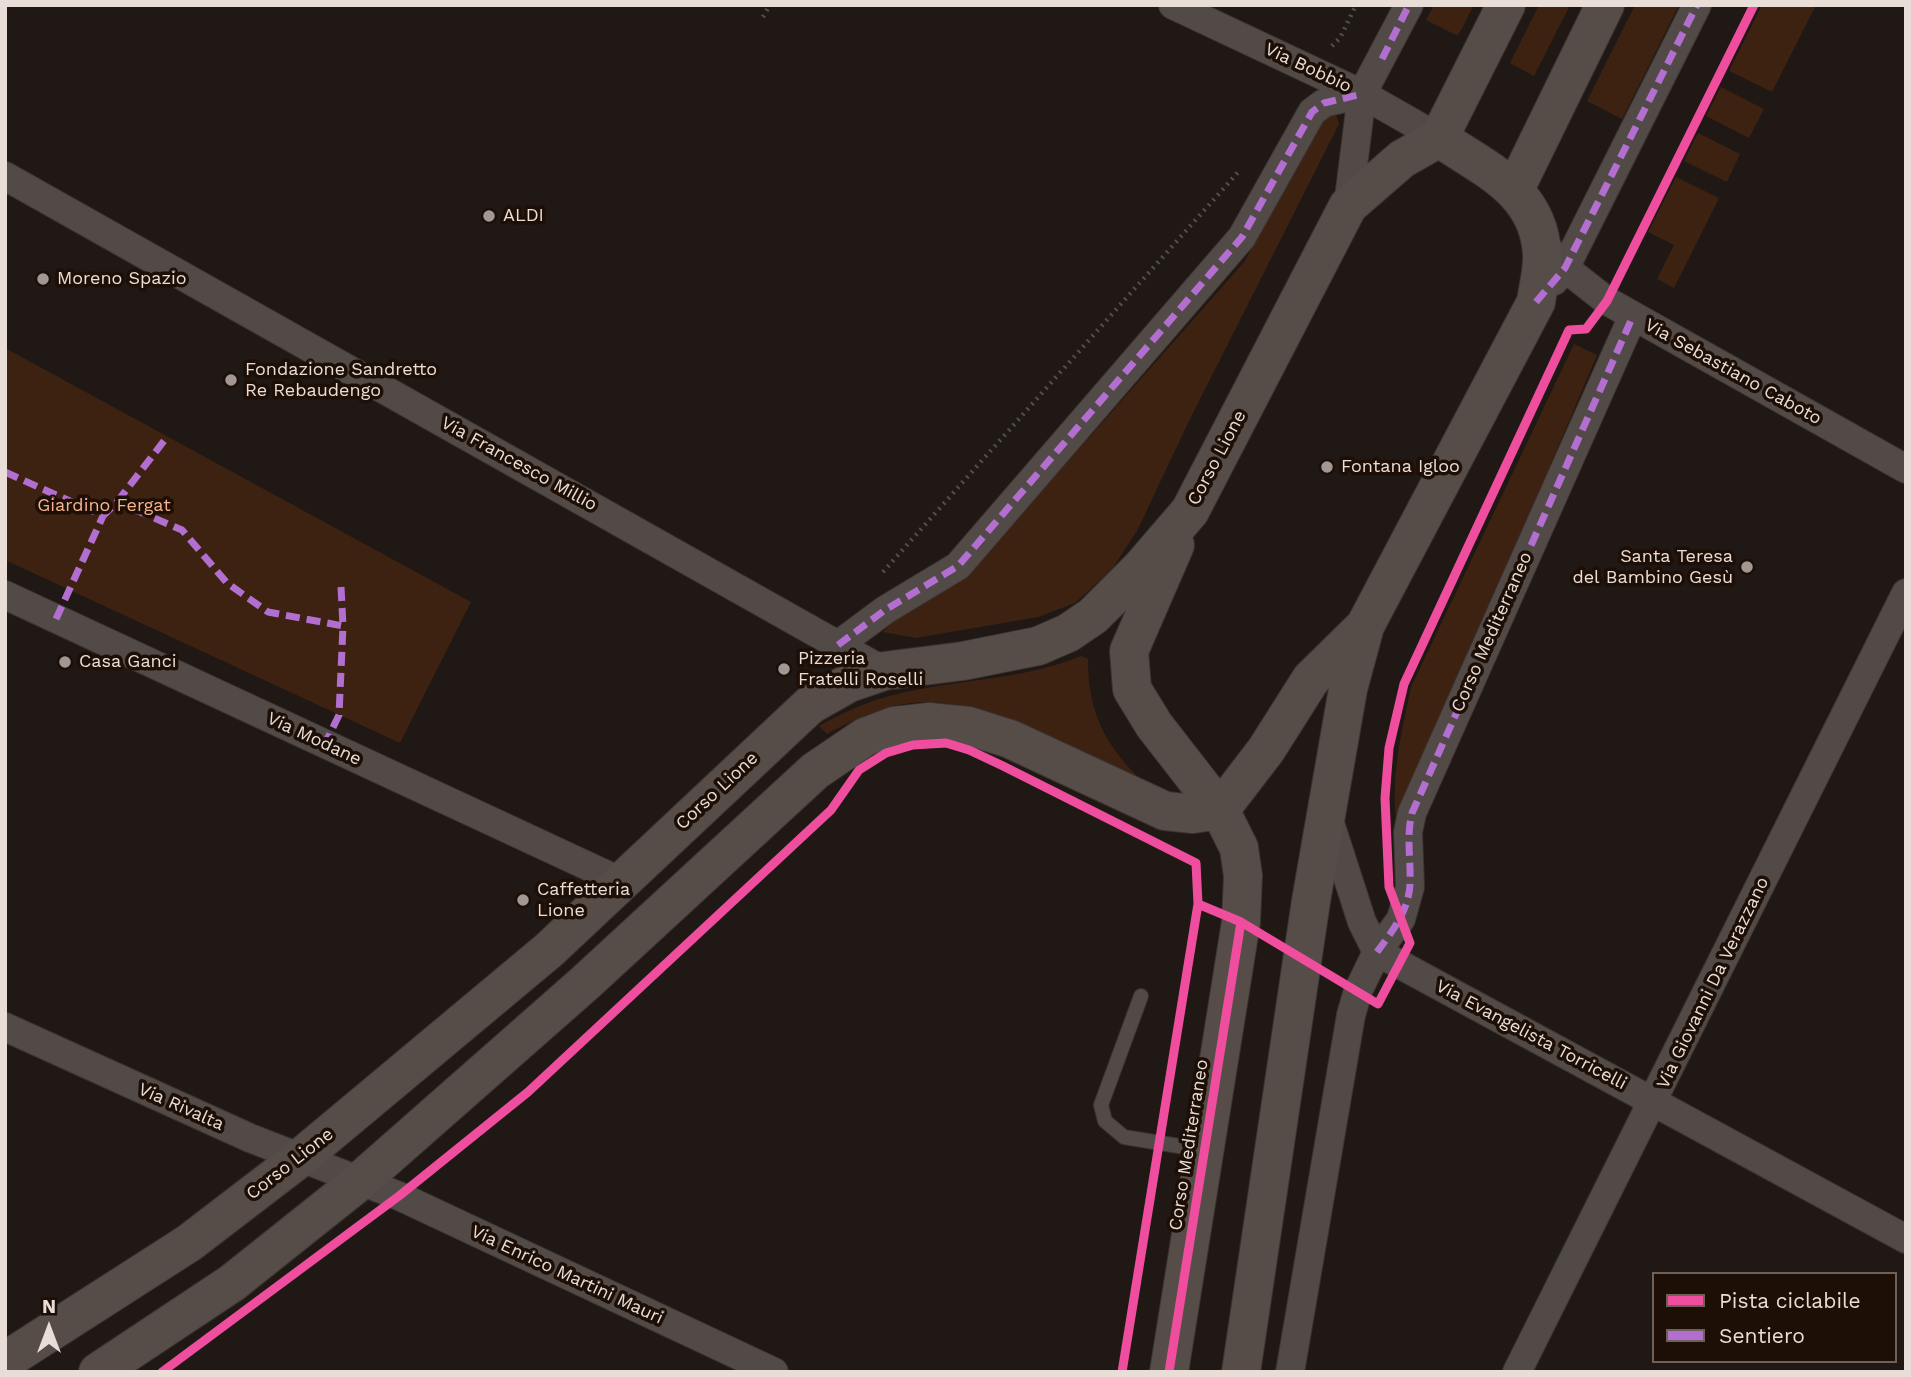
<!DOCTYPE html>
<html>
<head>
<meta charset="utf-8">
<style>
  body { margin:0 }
  #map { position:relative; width:1911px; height:1377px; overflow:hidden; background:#201814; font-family:"Work Sans",sans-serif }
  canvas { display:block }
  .frame { position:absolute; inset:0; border:7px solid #e8ddd7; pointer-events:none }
  .legend { position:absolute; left:1652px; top:1272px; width:245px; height:91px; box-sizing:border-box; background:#1d0e06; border:2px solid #6e615a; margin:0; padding:9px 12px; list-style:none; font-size:21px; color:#e8ddd7 }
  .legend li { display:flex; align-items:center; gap:14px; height:35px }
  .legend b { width:35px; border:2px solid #6e615a }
  .north { position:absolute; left:14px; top:1293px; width:70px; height:70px; -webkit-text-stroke:5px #1d0e06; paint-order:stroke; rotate:0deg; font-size:19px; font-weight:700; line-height:28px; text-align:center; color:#e8ddd7 }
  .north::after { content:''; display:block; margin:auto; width:24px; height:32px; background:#e8ddd7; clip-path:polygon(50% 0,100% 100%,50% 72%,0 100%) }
</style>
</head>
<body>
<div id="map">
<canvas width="1911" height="1377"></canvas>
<div class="frame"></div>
<ul class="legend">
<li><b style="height:9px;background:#ef4d9e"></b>Pista ciclabile</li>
<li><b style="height:9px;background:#b36fd0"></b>Sentiero</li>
</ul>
<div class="north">N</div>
</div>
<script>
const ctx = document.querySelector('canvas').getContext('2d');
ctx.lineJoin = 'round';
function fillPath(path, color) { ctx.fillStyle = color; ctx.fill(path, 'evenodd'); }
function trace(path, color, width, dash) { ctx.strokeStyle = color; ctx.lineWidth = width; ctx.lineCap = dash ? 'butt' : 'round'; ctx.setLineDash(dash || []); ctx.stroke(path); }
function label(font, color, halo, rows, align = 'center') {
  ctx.font = font + ' "Work Sans",sans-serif'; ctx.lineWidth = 7; ctx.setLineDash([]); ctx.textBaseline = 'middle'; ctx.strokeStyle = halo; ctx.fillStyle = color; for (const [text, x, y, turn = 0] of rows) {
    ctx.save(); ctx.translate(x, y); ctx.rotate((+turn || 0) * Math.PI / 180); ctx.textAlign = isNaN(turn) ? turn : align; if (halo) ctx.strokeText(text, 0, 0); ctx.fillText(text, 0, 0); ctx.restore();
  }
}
const green = new Path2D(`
  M1434 5H1474L1458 36 1426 20Z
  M1539 5H1570L1534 76 1510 63Z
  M1635 5H1679L1622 119 1587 101Z
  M1762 5H1816L1772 92 1729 71Z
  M1721 87 1764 109 1749 138 1706 116Z
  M1328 110 1335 112 1339 124 1190 419 1137 531 1112 569 1075 603 1038 617 916 638 883 632 897 616 963 580 1245 261 1307 137Z
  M1698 133 1740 154 1727 182 1684 161Z
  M1676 177 1719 198 1674 288 1657 279 1674 245 1648 232Z
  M1574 344 1597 355 1397 827C1390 777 1401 736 1411 687Z
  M5 348 471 602 400 743 5 560Z
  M1081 656 1088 659C1088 713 1105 745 1143 782 1112 768 1081 754 1050 740 1011 722 972 702 928 702 892 702 858 717 827 734L819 726C842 713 864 703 889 696 953 679 1020 681 1081 656Z`);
const path = new Path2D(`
  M763 17 770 5
  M1332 46 1340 38 1356 5
  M883 572 1240 170`);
const lane = new Path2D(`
  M1141 996 1101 1105 1105 1121 1124 1137 1203 1150`);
const street = new Path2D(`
  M1173 5 1362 94 1439 138
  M5 176 884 671
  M1348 206 1362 94 1409 5
  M1541 241 1565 268 1607 301 1906 469
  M1554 281 1565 268 1697 5
  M5 595 622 882
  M838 645 885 610 958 566 1242 237 1312 112 1324 103 1362 94
  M1328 817 1362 922 1377 952
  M1377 952 1906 1239
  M5 1027 250 1138 399 1196 774 1372
  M1290 1372 1351 1015 1358 991 1377 952 1401 919 1410 887 1408 832 1412 813 1633 316
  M1517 1372 1906 593`);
const secondary = new Path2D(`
  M1439 138 1506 5
  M1515 189 1605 5
  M5 1361 189 1243 300 1158 549 950 810 705 849 683 884 671 963 661 1038 646 1068 633 1093 616 1141 568 1190 511 1348 206 1402 159 1439 138
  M98 1372 232 1283 360 1181 585 983 815 771 865 737 894 726 929 722 969 726 1010 739 1165 811 1193 814 1220 810 1266 750 1311 679 1365 626
  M1169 1372 1241 922 1243 876 1239 848 1220 810 1154 725 1132 689 1129 651 1175 545
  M1241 1372 1311 901 1348 689 1365 626 1536 302C1538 287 1543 270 1542 254 1539 191 1485 169 1439 138`);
const quiet = new Path2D(`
  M1382 59 1409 5
  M1536 302 1565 268 1697 5
  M5 472 103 516 117 502 182 530 227 583 268 612 343 626 339 715 325 744
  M117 502 167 437
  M341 587 343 626
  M56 619 103 516
  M838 645 885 610 958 566 1242 237 1312 112 1324 103 1362 94
  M1377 952C1392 932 1409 910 1410 884 1411 859 1406 837 1412 813L1633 316`);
const cycleway = new Path2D(`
  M1198 904 1241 922 1378 1004 1410 943 1389 887 1385 798 1389 748 1404 684 1569 330 1586 329 1607 301 1754 5
  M162 1372 399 1196 528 1092 831 810 859 770 886 753 913 745 946 743 969 750 1003 766 1196 863 1198 904 1122 1372
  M1169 1372 1241 922`);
const markers = [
  [489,216,7,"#a29893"],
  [43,279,7,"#a29893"],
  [231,380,7,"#a29893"],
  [1327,467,7,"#a29893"],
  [1747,567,7,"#a29893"],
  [65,662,7,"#a29893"],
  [784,669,7,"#a29893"],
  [523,900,7,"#a29893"]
];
const streetNames = [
  ["Via Bobbio",1308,68,25],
  ["Via Sebastiano Caboto",1733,372,29],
  ["Corso Lione",1217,458,-62],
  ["Via Francesco Millio",519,464,29],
  ["Corso Mediterraneo",1492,632,-66],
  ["Via Modane",314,739,25],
  ["Corso Lione",717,791,-43],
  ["Via Giovanni Da Verazzano",1713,983,-64],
  ["Via Evangelista Torricelli",1531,1035,28],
  ["Via Rivalta",181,1107,24],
  ["Corso Mediterraneo",1189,1145,-81],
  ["Corso Lione",290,1164,-38],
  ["Via Enrico Martini Mauri",567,1275,25]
];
const poiNames = [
  ["ALDI",503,216],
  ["Moreno Spazio",57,279],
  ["Fondazione Sandretto",245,370],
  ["Re Rebaudengo",245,391],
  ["Fontana Igloo",1341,467],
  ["Santa Teresa",1733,557,"right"],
  ["del Bambino Gesù",1733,578,"right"],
  ["Pizzeria",798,659],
  ["Fratelli Roselli",798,680],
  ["Casa Ganci",79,662],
  ["Caffetteria",537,890],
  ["Lione",537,911]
];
const parkNames = [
  ["Giardino Fergat",104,506]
];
fillPath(green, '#3d2212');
trace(lane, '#3a3331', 16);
trace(street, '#3a3331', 30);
trace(secondary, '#3a3331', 40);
trace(path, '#544e4a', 4.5, [2, 5]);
trace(lane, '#514a46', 14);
trace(street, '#514a46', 28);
trace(secondary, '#564d48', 38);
trace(quiet, '#b36fd0', 7, [14, 7]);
trace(cycleway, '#ef4d9e', 9);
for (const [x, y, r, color] of markers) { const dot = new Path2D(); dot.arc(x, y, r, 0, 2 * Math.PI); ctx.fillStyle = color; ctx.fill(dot); trace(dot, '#1d0e06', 2.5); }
label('18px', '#e8ddd7', '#1d0e06', streetNames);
label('18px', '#e8ddd7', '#1d0e06', poiNames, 'left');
label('18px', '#f6b390', '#1d0e06', parkNames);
</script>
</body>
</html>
